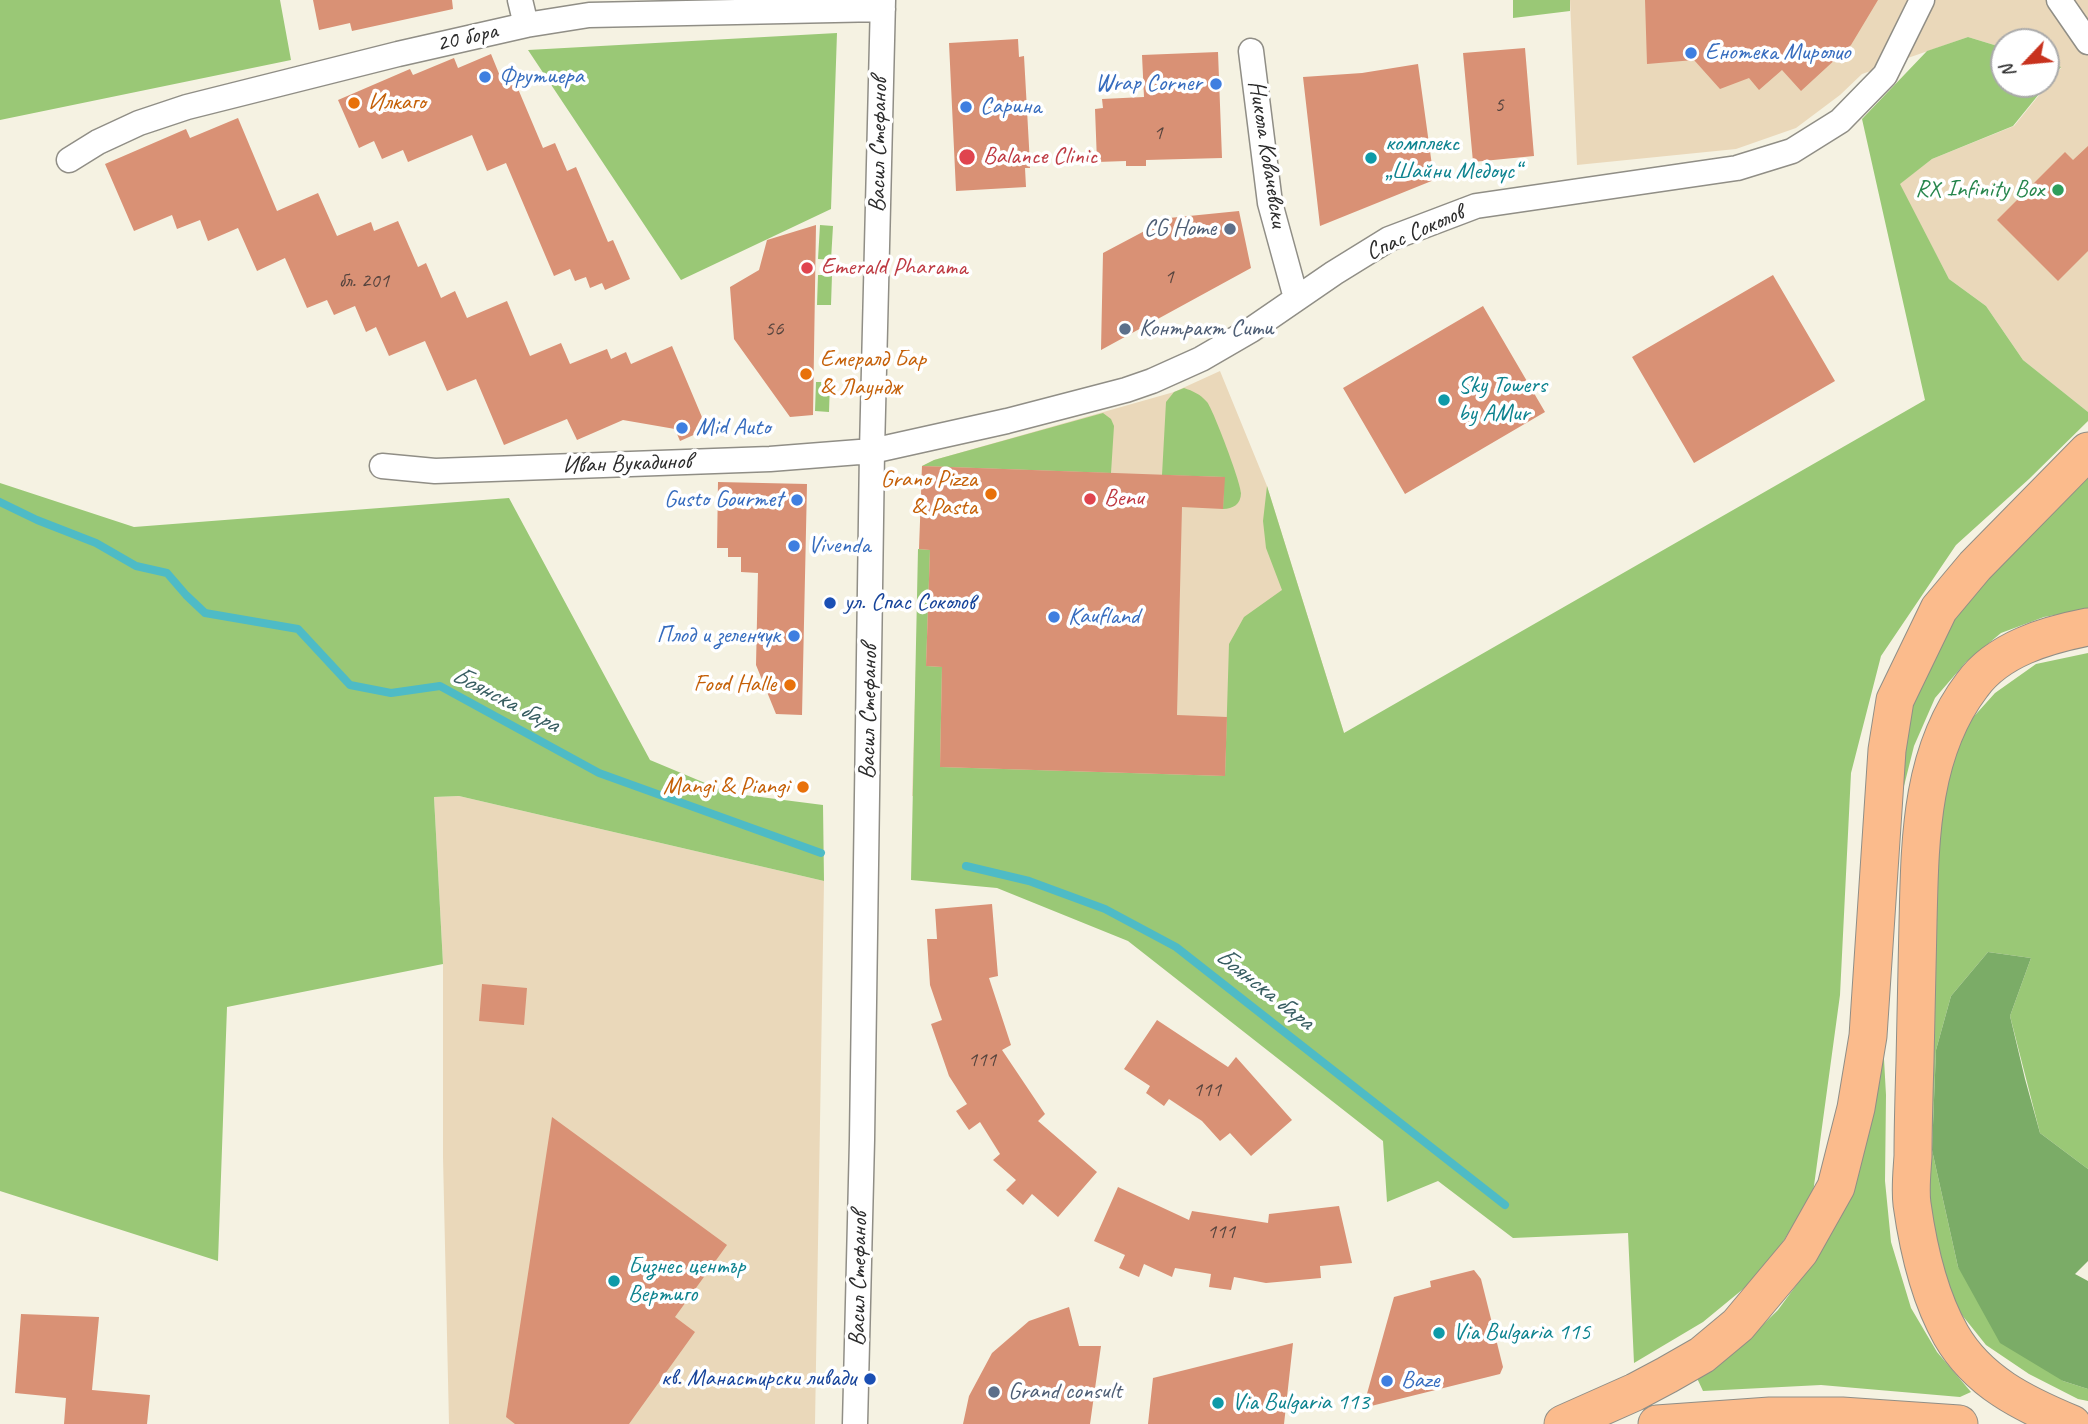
<!DOCTYPE html>
<html>
<head>
<meta charset="utf-8">
<style>
  body { margin:0 }
  #map { position:relative; width:2088px; height:1424px; overflow:hidden; background:#f5f2e2; font-family:Caveat,sans-serif }
  canvas { display:block }
  .north { position:absolute; left:1990px; top:28px; width:70px; height:70px; box-sizing:border-box; background:#fff; border:2px solid #aaa; border-radius:50%; rotate:244deg; font-size:19px; font-weight:700; line-height:28px; text-align:center; color:#2b2b2b }
  .north::after { content:''; display:block; margin:auto; width:24px; height:32px; background:#c8321e; clip-path:polygon(50% 0,100% 100%,50% 72%,0 100%) }
</style>
</head>
<body>
<div id="map">
<canvas width="2088" height="1424"></canvas>
<div class="north">N</div>
</div>
<script>
const ctx = document.querySelector('canvas').getContext('2d');
ctx.lineJoin = 'round';
function fillPath(path, color) { ctx.fillStyle = color; ctx.fill(path, 'evenodd'); }
function trace(path, color, width, dash) { ctx.strokeStyle = color; ctx.lineWidth = width; ctx.lineCap = dash ? 'butt' : 'round'; ctx.setLineDash(dash || []); ctx.stroke(path); }
function label(font, color, halo, rows, align = 'center') {
  ctx.font = font + ' Caveat,sans-serif'; ctx.lineWidth = 7; ctx.setLineDash([]); ctx.textBaseline = 'middle'; ctx.strokeStyle = halo; ctx.fillStyle = color; for (const [text, x, y, turn = 0] of rows) {
    ctx.save(); ctx.translate(x, y); ctx.rotate((+turn || 0) * Math.PI / 180); ctx.textAlign = isNaN(turn) ? turn : align; if (halo) ctx.strokeText(text, 0, 0); ctx.fillText(text, 0, 0); ctx.restore();
  }
}
const built = new Path2D(`
  M1570 0H2088V412L2023 360 1986 306 1949 279 1899 184 1932 159 2014 126 2061 68 2046 62V42H2004V48L1968 37 1862 74 1840 95 1796 128 1736 149 1577 165Z
  M1220 371 1267 486 1344 733 1217 805 912 796 922 466 934 460 1174 392Z
  M459 796 824 881 815 1424H449L443 1157V964L434 797Z`);
const green = new Path2D(`
  M0 0H280L291 60 0 120Z
  M1513 0H1570V11L1513 18Z
  M837 33 831 209 681 280 528 50Z
  M1968 37 2004 48V84H2046V62L2061 67 2013 126 1932 159 1900 184 1949 279 1986 306 2023 360 2088 412V421L2029 479 1956 545 1881 656 1851 773 1840 995 1813 1193 1765 1271 1703 1322 1634 1363 1628 1233 1513 1238 1438 1181 1387 1202 1383 1141 1128 941 997 888 911 880 918 549 930 550 926 666 942 667 940 767 1225 776 1229 644 1244 617 1282 590 1266 548 1263 521 1267 486 1344 733 1925 400 1862 119 1927 51Z
  M820 225 833 226 831 260 818 259Z
  M818 275H832L831 305H817Z
  M816 382H830L829 412 815 411Z
  M1184 388C1193 391 1200 394 1207 402 1213 409 1241 483 1241 493 1241 504 1233 509 1223 509L1224 477 1162 475 1166 402 1174 392Z
  M1103 413 1111 419 1114 426 1111 473 922 466 934 460Z
  M2088 478V609L2044 617 2001 633 1966 662 1935 698 1914 746 1892 834 1908 710 1952 619 1990 577Z
  M0 483 134 527 509 498 650 760 729 793 823 805 824 881 459 796 434 797 443 964 227 1007 218 1261 0 1191Z
  M2088 653V1169L2040 1133 2010 1016 2031 958 1988 952 1951 996 1936 1050 1932 1150 1958 1267 2063 1381 2088 1389V1401L2078 1399 2029 1374 1986 1345 1962 1315 1940 1275 1925 1188 1936 824 1946 768 1968 723 1995 693 2036 664Z
  M1883 1041 1886 1095 1885 1181 1891 1242 1911 1308 1937 1352 1971 1392 1960 1397 1821 1385 1703 1391 1696 1376 1736 1351 1778 1310 1814 1261 1859 1158 1875 1107Z`);
const forest = new Path2D(`
  M1988 952 2031 958 2010 1016 2025 1079 2040 1133 2088 1169V1261L2075 1274 2088 1281V1389L2063 1381 2000 1343 1958 1267 1932 1150 1936 1050 1951 996Z`);
const stream = new Path2D(`
  M0 502 37 520 96 543 136 566 167 573 186 595 205 613 298 629 350 685 391 693 440 686 599 773 821 853
  M966 866 1029 881 1105 909 1176 947 1505 1205`);
const building = new Path2D(`
  M313 0H452L453 9 352 31 350 23 319 30Z
  M1645 0H1878L1851 45 1801 91 1782 70 1759 90 1749 78 1720 89 1694 60 1647 64Z
  M1018 39 1019 57 1024 56 1029 146 1030 168H1025L1026 187 956 191 949 43Z
  M1525 48 1534 156 1473 162 1463 53Z
  M1218 52 1222 158 1146 160V166H1126V161L1097 162 1095 109 1103 108 1102 99 1144 97 1142 55Z
  M491 54 502 81 513 77 543 148 555 143 567 171 576 167 608 242 613 240 630 279 605 290 602 283 590 288 586 277 575 281 570 269 554 276 506 163 487 171 472 135 408 162 403 150 382 159 374 141 359 148 338 100 410 69 413 75 454 58 458 68Z
  M1418 64 1434 180 1320 226 1303 77 1362 73Z
  M238 118 277 211 318 193 337 236 371 222 374 231 398 221 418 267 426 263 441 298 455 291 467 318 507 301 530 356 561 343 570 364 607 349 611 359 626 352 631 364 672 346 707 429 680 441 675 429 623 420 577 440 567 419 504 445 476 379 447 391 425 341 389 356 376 327 366 332 355 306 334 315 327 300 307 308 285 258 257 271 238 228 208 241 200 220 177 229 172 215 134 231 105 164 186 129 190 138Z
  M2088 146V251L2058 281 1997 220 2065 152 2073 160Z
  M1239 211 1251 268 1101 350 1103 253 1169 218Z
  M816 225 813 415 790 417 734 339 730 287 759 270 767 240Z
  M1773 275 1835 381 1694 463 1632 357Z
  M1483 306 1545 412 1405 494 1343 388Z
  M922 466 1225 477 1223 509 1182 507 1177 715 1227 717 1225 776 940 767 942 667 926 666 930 550 919 549Z
  M718 482 807 484 802 715 776 714 756 665 758 573 741 572V557H728V548H717Z
  M992 904 998 976 989 978 1011 1045 1002 1050 1045 1114 1038 1121 1097 1172 1058 1217 1032 1194 1023 1205 1006 1190 1016 1180 993 1160 1000 1154 980 1122 969 1130 956 1111 967 1104 949 1076 931 1024 942 1020 930 985 927 939H937L935 909Z
  M482 984 527 988 524 1025 479 1021Z
  M1157 1020 1228 1067 1236 1057 1292 1120 1251 1156 1230 1133 1220 1141 1202 1121 1169 1099 1164 1106 1146 1093 1150 1086 1124 1069Z
  M552 1117 727 1245 675 1317 695 1332 629 1424H515L506 1417Z
  M1118 1187 1189 1220 1192 1211 1268 1223 1269 1214 1339 1206 1352 1263 1320 1266 1321 1278 1266 1283 1234 1277 1231 1290 1209 1287 1211 1274 1175 1268 1172 1277 1144 1264 1139 1277 1119 1268 1125 1255 1094 1241Z
  M1474 1270 1481 1279 1503 1367 1500 1374 1363 1408 1394 1297 1431 1287 1430 1281Z
  M1069 1307 1079 1346H1101L1090 1424H963L969 1396 992 1353 1029 1321Z
  M21 1314 99 1317 92 1390 150 1395 147 1424H64L66 1398 15 1393Z
  M1293 1343 1284 1424H1148L1153 1378Z`);
const minor = new Path2D(`
  M520 0 526 25
  M2059 0 2088 42
  M1251 51 1270 203 1296 298
  M69 160 98 142 139 123 187 107 398 54 526 25 589 15 883 9
  M382 466 435 471 770 459 872 451 1007 421 1126 390 1152 381 1201 359 1251 330 1334 273 1389 239 1476 206 1737 168 1792 151 1840 121 1885 75 1922 0
  M855 1424 862 1140 872 451 883 0`);
const highway = new Path2D(`
  M1563 1424 1635 1392 1667 1375 1702 1355 1738 1325 1800 1251 1836 1187 1856 1108 1868 1036 1887 750 1895 700 1939 609 1975 566 2088 451
  M1657 1424 1770 1416H1842L1959 1424
  M2072 1424C2024 1404 1978 1382 1951 1335 1930 1298 1918 1247 1912 1204 1910 1189 1912 1172 1913 1156 1913 1125 1914 1093 1915 1061 1916 1015 1917 969 1918 923 1920 841 1920 753 1972 685 1998 649 2047 635 2088 627`);
const markers = [
  [1691,53,7,"#3f7fe0"],
  [485,77,7,"#3f7fe0"],
  [1216,84,7,"#3f7fe0"],
  [354,103,7,"#e8710a"],
  [966,107,7,"#3f7fe0"],
  [967,157,9,"#e0444e"],
  [1371,158,7,"#0f9aa8"],
  [2058,190,7,"#2e9e5b"],
  [1230,229,7,"#5c6f8a"],
  [807,268,7,"#e0444e"],
  [1125,329,7,"#5c6f8a"],
  [806,374,7,"#e8710a"],
  [1444,400,7,"#0f9aa8"],
  [682,428,7,"#3f7fe0"],
  [991,494,7,"#e8710a"],
  [1090,499,7,"#e0444e"],
  [797,500,7,"#3f7fe0"],
  [794,546,7,"#3f7fe0"],
  [830,603,7,"#1a4fb4"],
  [1054,617,7,"#3f7fe0"],
  [794,636,7,"#3f7fe0"],
  [790,685,7,"#e8710a"],
  [803,787,7,"#e8710a"],
  [614,1281,7,"#0f9aa8"],
  [1439,1333,7,"#0f9aa8"],
  [870,1379,7,"#1a4fb4"],
  [1387,1381,7,"#3f7fe0"],
  [994,1392,7,"#5c6f8a"],
  [1218,1403,7,"#0f9aa8"]
];
const numberNames = [
  ["5",1499,105],
  ["1",1158,133],
  ["1",1169,277],
  ["бл. 201",364,281],
  ["56",774,329],
  ["111",982,1060],
  ["111",1207,1090],
  ["111",1221,1232]
];
const streetNames = [
  ["20 бора",467,38,-13],
  ["Васил Стефанов",879,145,-89],
  ["Никола Ковачевски",1267,154,81],
  ["Спас Соколов",1415,233,-24],
  ["Иван Вукадинов",627,464,-2],
  ["Васил Стефанов",869,712,-89],
  ["Васил Стефанов",859,1279,-89]
];
const shopNames = [
  ["Енотека Миролио",1705,53],
  ["Фрутиера",499,77],
  ["Wrap Corner",1202,84,"right"],
  ["Сарина",980,107],
  ["Mid Auto",696,428],
  ["Gusto Gourmet",783,500,"right"],
  ["Vivenda",808,546],
  ["Kaufland",1068,617],
  ["Плод и зеленчук",780,636,"right"],
  ["Baze",1401,1381]
];
const foodNames = [
  ["Илкаго",368,103,"left"],
  ["Емералд Бар",820,360,"left"],
  ["& Лаундж",820,388,"left"],
  ["Grano Pizza",977,480],
  ["& Pasta",977,508],
  ["Food Halle",776,685],
  ["Mangi & Piangi",789,787]
];
const cultureNames = [
  ["комплекс",1385,144],
  ["„Шайни Медоус“",1385,172],
  ["Sky Towers",1458,386],
  ["by AMur",1458,414],
  ["Бизнес център",628,1267],
  ["Вертиго",628,1295],
  ["Via Bulgaria 115",1453,1333],
  ["Via Bulgaria 113",1232,1403]
];
const healthNames = [
  ["Balance Clinic",983,157],
  ["Emerald Pharama",821,268],
  ["Benu",1104,499]
];
const leisureNames = [
  ["RX Infinity Box",2044,190]
];
const serviceNames = [
  ["CG Home",1216,229,"right"],
  ["Контракт Сити",1139,329],
  ["Grand consult",1008,1392]
];
const transitNames = [
  ["ул. Спас Соколов",844,603],
  ["кв. Манастирски ливади",856,1379,"right"]
];
const waterNames = [
  ["Боянска бара",505,700,27],
  ["Боянска бара",1264,989,38]
];
fillPath(built, '#ead8ba');
fillPath(green, '#9ac876');
fillPath(forest, '#7bac67');
trace(stream, '#4ebbc6', 8);
fillPath(building, '#d99175');
trace(minor, '#908e86', 27);
trace(highway, '#908e86', 39);
trace(minor, '#fff', 24);
trace(highway, '#fbbb8c', 37);
for (const [x, y, r, color] of markers) { const dot = new Path2D(); dot.arc(x, y, r, 0, 2 * Math.PI); ctx.fillStyle = color; ctx.fill(dot); trace(dot, '#fff', 2.5); }
label('21px', '#56443e', null, numberNames);
label('24px', '#2b2b2b', '#fff', streetNames);
label('24px', '#366cbe', '#fff', shopNames, 'left');
label('24px', '#c56008', '#fff', foodNames, 'right');
label('24px', '#0d838f', '#fff', cultureNames, 'left');
label('24px', '#be3a42', '#fff', healthNames, 'left');
label('24px', '#27864d', '#fff', leisureNames, 'right');
label('24px', '#4e5e75', '#fff', serviceNames, 'left');
label('24px', '#164399', '#fff', transitNames, 'left');
label('italic 26px', '#375d61', '#fff', waterNames);
</script>
</body>
</html>
